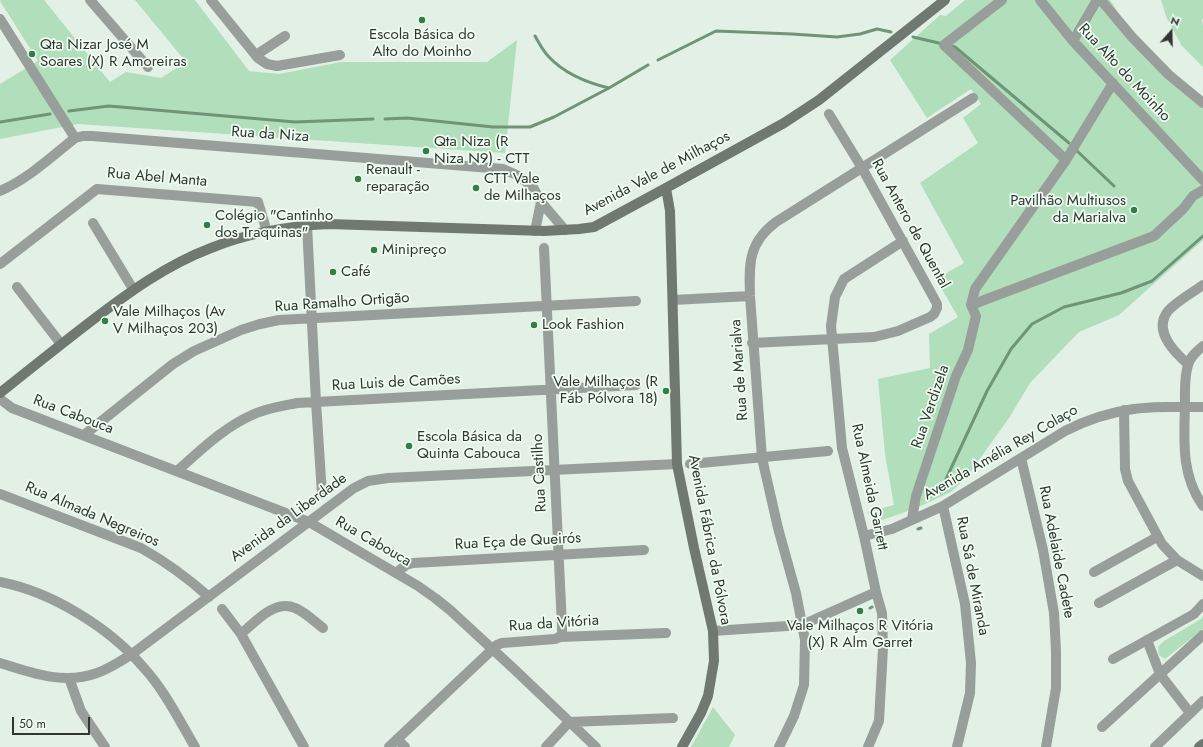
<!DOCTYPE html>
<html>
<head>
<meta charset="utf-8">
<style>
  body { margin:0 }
  #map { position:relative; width:1203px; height:747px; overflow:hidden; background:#e3f0e5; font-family:Jost,sans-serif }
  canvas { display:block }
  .north { position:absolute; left:1151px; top:12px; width:40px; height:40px; -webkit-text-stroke:3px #f0fdf2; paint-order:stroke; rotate:20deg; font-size:11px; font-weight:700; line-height:16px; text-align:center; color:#313632 }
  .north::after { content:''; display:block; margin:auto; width:14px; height:18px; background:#313632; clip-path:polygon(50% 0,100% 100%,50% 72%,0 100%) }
  .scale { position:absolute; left:12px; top:717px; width:78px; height:18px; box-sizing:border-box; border:2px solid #313632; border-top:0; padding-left:5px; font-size:12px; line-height:14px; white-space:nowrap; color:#313632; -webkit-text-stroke:3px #f0fdf2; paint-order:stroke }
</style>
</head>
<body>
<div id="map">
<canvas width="1203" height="747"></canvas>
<div class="north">N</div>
<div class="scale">50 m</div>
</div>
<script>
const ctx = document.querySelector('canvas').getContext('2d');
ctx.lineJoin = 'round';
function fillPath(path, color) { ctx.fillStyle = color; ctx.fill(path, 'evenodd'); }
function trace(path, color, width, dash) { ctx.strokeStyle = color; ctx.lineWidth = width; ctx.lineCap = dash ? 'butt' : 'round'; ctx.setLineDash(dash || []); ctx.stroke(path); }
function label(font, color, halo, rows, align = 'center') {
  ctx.font = font + ' Jost,sans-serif'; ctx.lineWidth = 3.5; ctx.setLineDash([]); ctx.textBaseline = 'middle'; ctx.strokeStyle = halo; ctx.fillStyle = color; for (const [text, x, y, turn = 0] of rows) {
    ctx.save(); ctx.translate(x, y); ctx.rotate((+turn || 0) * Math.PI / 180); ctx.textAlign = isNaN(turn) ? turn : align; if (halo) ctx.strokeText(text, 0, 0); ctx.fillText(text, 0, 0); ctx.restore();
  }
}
const green = new Path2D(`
  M1 0H44L110 82 126 72 161 78 186 62 135 0H195L249 71 279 74 341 62H487L517 40 505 153 78 124 0 139V84L38 61 0 1Z
  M965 0H1110L1123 20 1147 48 1203 99V240L1119 315 1079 332 1030 383 1009 418 966 478 951 492 914 509 882 520 872 518 867 512 894 505 885 454 878 379 930 368 929 334 958 317 936 279 964 263 920 183 978 143 963 118 981 104 971 89 927 118 890 60 940 15 946 16Z
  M1161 0H1203V18L1202 20 1203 26V67L1182 46 1167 19Z
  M1203 616V629L1165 659 1159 655 1158 647 1164 641 1201 619Z
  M713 707 735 735 729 747H691Z`);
const stream = new Path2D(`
  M535 36C539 43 543 51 549 57 564 73 588 83 609 88
  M913 37 943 44
  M948 45 955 47 1069 143
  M658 60 716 31 792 34 837 37 860 34 877 29 891 32
  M69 111 109 106 295 122 373 119
  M385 119 407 118 493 127H530L554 117 609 88 648 65
  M0 122 50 114
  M1076 150 1114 186
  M940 492 987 391 1011 349 1032 324 1064 307 1121 293 1152 281 1203 236
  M918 529 921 528
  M870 608 872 607`);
const street = new Path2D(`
  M90 0 148 67
  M211 0 258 58 267 64 277 66 340 55
  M1002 0 944 45 1066 160 1113 83
  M1040 0 1073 41 1203 180
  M1101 0 1132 37 1169 75 1203 103
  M0 19 75 138
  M1073 41 1097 0
  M256 55 285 36
  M0 191C28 179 51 157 75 138L83 136H92L503 169 519 176 533 187 541 202 565 230
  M93 223 133 289
  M307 225 316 402 322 494
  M535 231 541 202
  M544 248 562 626V633L560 637
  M0 264 97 189 258 202 267 232
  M17 287 61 344
  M673 300 750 296
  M971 305 1154 236 1183 209 1193 196 1203 190
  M971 305 975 289 1066 160
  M752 343 874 337 898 331 930 317 934 314 937 308V304L930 291 862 168 829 114
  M1203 346C1197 351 1190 357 1188 365 1184 378 1185 392 1185 405 1184 441 1181 475 1203 506
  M1188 364C1174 352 1153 330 1168 311 1177 301 1192 293 1203 285
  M0 399 12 408 309 522 418 586 435 598 450 610 514 669 596 747
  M1124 410 1125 469 1128 481 1162 544 1177 560 1203 576
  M84 435 173 364 194 351 241 330 260 324 279 320 636 301
  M1021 458 1043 550 1054 613 1056 651V688L1046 747
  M690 464 828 451
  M177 471C201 450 223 428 252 415 266 408 282 406 297 403L636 385
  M0 494 141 548C166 562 188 578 209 597
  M943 506 965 604 971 663 970 693 957 747
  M912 519 916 496 956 376 968 350 976 316 971 305
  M864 536 892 529 943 506 1065 431C1114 406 1149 406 1203 407
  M1094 572 1157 537
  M396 573 406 565 413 563 644 550
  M0 582C52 592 110 628 144 668 165 691 179 720 195 747
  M1099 603 1177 560
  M222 609 241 634 304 747
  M713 631 802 625 876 592
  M241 634C255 622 275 599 295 608 305 612 314 621 323 628
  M1147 640 1160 674 1190 713
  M1113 659 1194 614 1203 604
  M0 663C31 673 64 685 97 673 109 669 121 661 132 654L354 488 368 481 388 478 677 464
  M69 678 81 711 105 747
  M1102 727 1203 635
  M397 739 405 747
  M389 747 497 645 502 643 555 639 560 637 666 633
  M546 747 569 722 673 718
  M779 747 794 716 804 685 805 640 796 593 778 528 762 458 750 296C749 264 748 243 776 222L973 98
  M868 747 879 721 883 648 882 613 876 592 864 536 842 448 831 326 835 297 844 279 903 241
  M1155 747 1203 701`);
const secondary = new Path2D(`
  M666 188 670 211 677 464 694 548 713 631 714 661 708 696 701 713 682 747
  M0 393C30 369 60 345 90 322 128 293 166 265 211 248 248 233 289 226 329 224L544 231 579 229 594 227 666 188 784 123 819 100 945 0
  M1199 747 1203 744`);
const markers = [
  [422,20,4,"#337d4b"],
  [32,54,4,"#337d4b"],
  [426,151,4,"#337d4b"],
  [358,179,4,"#337d4b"],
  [476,188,4,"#337d4b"],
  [1134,210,4,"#337d4b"],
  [207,225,4,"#337d4b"],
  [374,250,4,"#337d4b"],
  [333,272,4,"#337d4b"],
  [105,321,4,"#337d4b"],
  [534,325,4,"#337d4b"],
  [666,391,4,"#337d4b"],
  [409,446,4,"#337d4b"],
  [860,611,4,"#337d4b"]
];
const poiNames = [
  ["Escola Básica do",422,35,"center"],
  ["Alto do Moinho",422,52,"center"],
  ["Qta Nizar José M",40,45],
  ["Soares (X) R Amoreiras",40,62],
  ["Qta Niza (R",434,142],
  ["Niza N9) - CTT",434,159],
  ["Renault -",366,170],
  ["reparação",366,187],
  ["CTT Vale",484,179],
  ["de Milhaços",484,196],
  ["Pavilhão Multiusos",1126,201,"right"],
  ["da Marialva",1126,218,"right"],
  ["Colégio \"Cantinho",215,216],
  ["dos Traquinas\"",215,233],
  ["Minipreço",382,250],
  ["Café",341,272],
  ["Vale Milhaços (Av",113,312],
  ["V Milhaços 203)",113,329],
  ["Look Fashion",542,325],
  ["Vale Milhaços (R",658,382,"right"],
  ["Fáb Pólvora 18)",658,399,"right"],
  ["Escola Básica da",417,437],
  ["Quinta Cabouca",417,454],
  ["Vale Milhaços R Vitória",860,626,"center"],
  ["(X) R Alm Garret",860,643,"center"]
];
const streetNames = [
  ["Rua Alto do Moinho",1124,73,47],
  ["Rua da Niza",270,135,4],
  ["Avenida Vale de Milhaços",657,174,-28],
  ["Rua Abel Manta",157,178,5],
  ["Rua Antero de Quental",910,224,61],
  ["Rua Ramalho Ortigão",342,303,-4],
  ["Rua de Marialva",740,370,-94],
  ["Rua Luis de Camões",396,383,-3],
  ["Rua Verdizela",931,407,-71],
  ["Rua Cabouca",73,415,21],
  ["Avenida Amélia Rey Colaço",1001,453,-30],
  ["Rua Castilho",540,473,-93],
  ["Rua Almeida Garrett",869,487,78],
  ["Rua Almada Negreiros",92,515,23],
  ["Avenida da Liberdade",289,518,-36],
  ["Avenida Fábrica da Pólvora",709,540,79],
  ["Rua Cabouca",373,542,30],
  ["Rua Eça de Queirós",518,542,-3],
  ["Rua Adelaide Cadete",1056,552,79],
  ["Rua Sá de Miranda",972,576,79],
  ["Rua da Vitória",554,624,-4]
];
fillPath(green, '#b1debb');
trace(stream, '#6f9478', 3);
trace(street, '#989e99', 10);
trace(secondary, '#707872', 10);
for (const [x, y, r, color] of markers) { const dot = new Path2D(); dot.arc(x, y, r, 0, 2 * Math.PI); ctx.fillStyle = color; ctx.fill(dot); trace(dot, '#f0fdf2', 1.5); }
label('15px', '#313632', '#f0fdf2', poiNames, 'left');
label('15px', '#313632', '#f0fdf2', streetNames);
</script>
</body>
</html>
